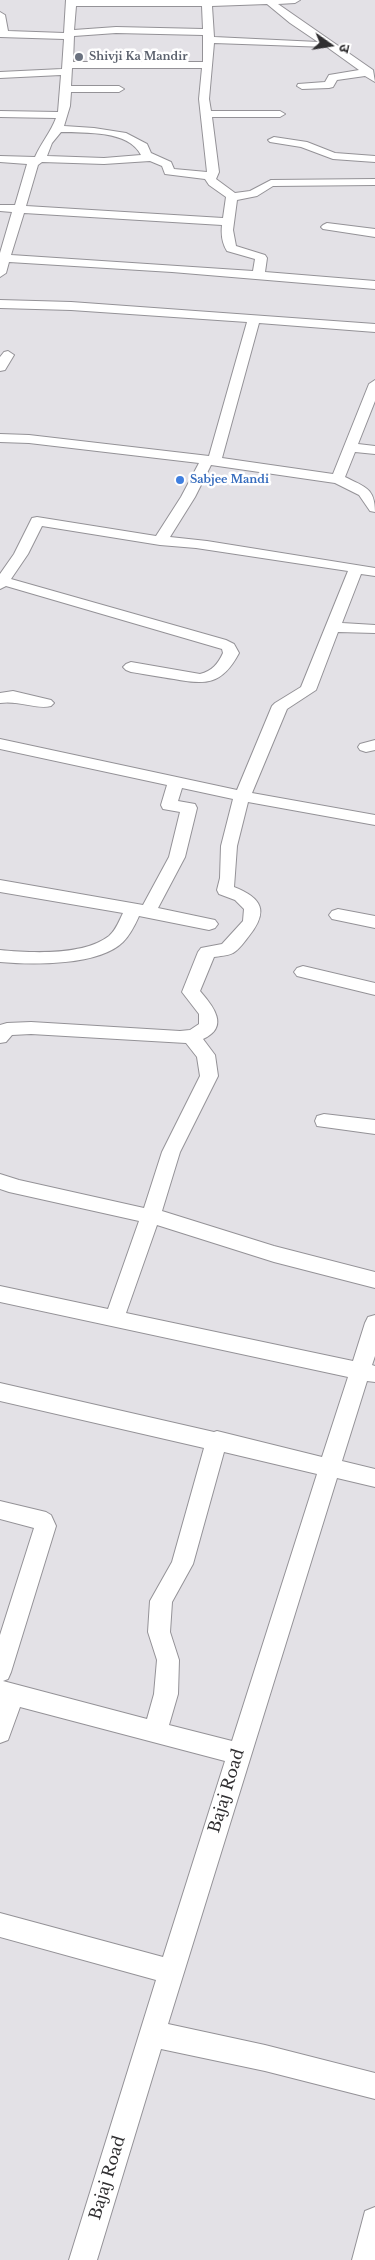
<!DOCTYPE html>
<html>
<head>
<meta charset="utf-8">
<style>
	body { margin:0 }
	#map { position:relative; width:375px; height:2260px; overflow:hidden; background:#e3e1e6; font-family:"Libre Baskerville","Noto Sans Devanagari",serif }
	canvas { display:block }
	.north { position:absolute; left:305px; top:20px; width:50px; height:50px; -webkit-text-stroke:4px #fff; paint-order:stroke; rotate:103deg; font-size:14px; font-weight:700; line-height:20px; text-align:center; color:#302f31 }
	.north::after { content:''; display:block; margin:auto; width:18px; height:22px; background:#302f31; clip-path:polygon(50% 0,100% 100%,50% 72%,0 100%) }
</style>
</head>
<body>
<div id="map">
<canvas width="375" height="2260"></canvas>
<div class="north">उ</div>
</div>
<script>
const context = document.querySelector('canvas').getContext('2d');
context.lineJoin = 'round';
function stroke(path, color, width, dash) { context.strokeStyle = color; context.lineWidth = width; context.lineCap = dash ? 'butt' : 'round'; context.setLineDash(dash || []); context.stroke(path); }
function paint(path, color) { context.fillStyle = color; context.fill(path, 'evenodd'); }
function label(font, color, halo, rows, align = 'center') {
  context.font = font + ' "Libre Baskerville",serif'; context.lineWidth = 5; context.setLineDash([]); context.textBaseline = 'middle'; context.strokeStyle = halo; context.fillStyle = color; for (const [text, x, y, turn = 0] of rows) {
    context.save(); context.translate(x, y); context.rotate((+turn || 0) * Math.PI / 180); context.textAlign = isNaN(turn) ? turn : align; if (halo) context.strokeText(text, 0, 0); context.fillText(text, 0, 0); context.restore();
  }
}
const minor = new Path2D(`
	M 66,0 L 300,0 L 295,3 L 278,4 L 373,70 L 375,82 L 365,76 L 337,80 L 333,87 L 329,88 L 302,89 L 297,86 L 298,84 L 325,82 L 329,75 L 359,70 L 327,47 L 214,43 L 209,99 L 211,111 L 280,111 L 285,114 L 280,117 L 212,117 L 219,172 L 216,179 L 235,193 L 250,191 L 271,180 L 375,179 L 375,185 L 273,186 L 257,196 L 237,200 L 233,230 L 236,246 L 265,255 L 267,258 L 265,272 L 375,281 L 375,289 L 172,272 L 9,262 L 6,273 L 0,277 L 0,253 L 12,212 L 0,211 L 0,205 L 15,205 L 27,164 L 0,162 L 0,156 L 35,157 C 41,143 51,132 56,118 L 0,117 L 0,111 L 58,112 L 61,75 L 0,78 L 0,72 L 62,69 L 64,39 L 0,37 L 0,12 L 5,15 L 8,31 L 64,33 ZM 267,4 L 290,23 L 318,42 L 214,37 L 212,6 ZM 76,6 L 202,6 L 203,29 L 116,27 L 74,30 ZM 116,33 L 203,35 L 203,62 L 73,62 L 74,36 ZM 72,68 L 202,68 L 199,99 L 207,172 L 174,169 L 171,162 L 151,153 L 147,144 L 126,133 L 94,128 L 64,126 L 70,106 L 71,92 L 119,92 L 124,89 L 119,86 L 71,86 ZM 61,132 C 85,133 129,130 141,155 L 104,158 L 47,156 L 52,143 ZM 150,161 L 162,166 L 165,174 L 205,179 L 209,185 L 226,197 L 223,218 L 26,206 L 38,165 L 42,162 L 104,164 ZM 24,213 L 222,225 C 221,234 222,243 227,251 L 255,259 L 253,271 L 11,255 Z
	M 274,137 L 307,142 L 335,153 L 375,156 L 375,162 L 333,159 L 301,147 L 270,142 L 268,140 Z
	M 327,223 L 375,229 L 375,237 L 323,229 L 321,227 L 323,225 Z
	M 0,300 L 71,302 L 375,324 L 375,332 L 259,323 L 222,458 L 333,474 L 369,384 L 375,380 L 375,401 L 358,444 L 375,446 L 375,454 L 355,452 L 345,477 C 365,487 375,488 375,512 L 370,511 L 359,495 L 335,483 L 211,465 L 195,497 L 170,537 L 207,541 L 375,568 L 375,576 L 361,574 L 342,623 L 375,625 L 375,633 L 338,632 L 316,690 L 287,709 L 252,793 L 375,815 L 375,825 L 248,802 L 237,846 L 234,887 C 262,898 269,911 249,936 C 245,941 239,950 233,953 C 228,956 219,956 214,957 L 200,991 C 213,1006 230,1027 203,1039 L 215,1055 L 218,1076 L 180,1152 L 162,1211 L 274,1246 L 375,1272 L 375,1288 L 274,1262 L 157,1225 L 126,1313 L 353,1361 L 365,1323 L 368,1317 L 375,1315 L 375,1356 L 372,1365 L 375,1366 L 375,1382 L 367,1381 L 342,1461 L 375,1469 L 375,1487 L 337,1478 L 168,2024 L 265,2045 L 375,2073 L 375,2099 L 265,2071 L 161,2049 L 97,2260 L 69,2260 L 156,1980 L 0,1937 L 0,1913 L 163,1957 L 225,1761 L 20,1707 L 8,1740 L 0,1743 L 0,1635 L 34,1528 L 0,1519 L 0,1501 L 46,1512 L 51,1515 L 56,1526 L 11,1672 L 8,1679 L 3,1681 L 147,1719 L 154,1694 L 157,1660 L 148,1632 L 150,1601 L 172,1562 L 204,1448 L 0,1401 L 0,1383 L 214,1432 L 217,1431 L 322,1457 L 348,1377 L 0,1302 L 0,1286 L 108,1309 L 139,1221 L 9,1192 L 0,1189 L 0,1174 L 19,1180 L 144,1208 L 162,1152 L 200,1076 L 197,1057 L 186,1043 L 31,1034 L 12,1035 L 6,1042 L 0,1043 L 0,1025 L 7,1023 L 31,1022 L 180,1031 L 190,1030 L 199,1024 L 199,1014 L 182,992 L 198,952 L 201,948 L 222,944 L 243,921 L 244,909 L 235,900 L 219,894 L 217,890 L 220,878 L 221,846 L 233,799 L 182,788 L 178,801 L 195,804 L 197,808 L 185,857 L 158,908 L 215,920 L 218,924 L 215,928 L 209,930 L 139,916 C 135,925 130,935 123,942 C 99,966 32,965 0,962 L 0,950 C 31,953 83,956 109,936 C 116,930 119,921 123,913 L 0,892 L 0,880 L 143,905 L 169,857 L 180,812 L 163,809 L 161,805 L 167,785 L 0,749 L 0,739 L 237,790 L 272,706 L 275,703 L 301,687 L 348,571 L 196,548 L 160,545 L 42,526 L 28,554 L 11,579 L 226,640 L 234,644 L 239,653 C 222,685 206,685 174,679 C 159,677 145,674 131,672 L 126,670 L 123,667 L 126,664 L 131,662 L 200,674 C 212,671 218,664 223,653 L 222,649 L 6,586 L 0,589 L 0,574 L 14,554 L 32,518 L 37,517 L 156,536 L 181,497 L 199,463 L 29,443 L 0,442 L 0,434 L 29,435 L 209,456 L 247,322 L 71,310 L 0,308 ZM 224,1452 L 317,1474 L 232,1741 L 169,1725 L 178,1694 L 179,1660 L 170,1632 L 172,1602 L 193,1564 Z
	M 8,351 L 14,355 L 5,370 L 0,371 L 0,357 L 4,352 Z
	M 13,691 L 51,700 L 54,703 L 51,706 C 37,710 19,700 0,703 L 0,693 Z
	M 375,740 L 375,750 L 366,752 L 360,750 L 358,747 L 360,744 Z
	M 338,909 L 375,916 L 375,928 L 332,919 L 329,915 L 332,911 Z
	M 303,966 L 375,983 L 375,995 L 297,976 L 294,972 L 297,968 Z
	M 324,1114 L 375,1120 L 375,1134 L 317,1126 L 315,1121 L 317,1116 Z
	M 375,2207 L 375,2260 L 352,2260 L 365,2211 Z`);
stroke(minor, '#949297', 2);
paint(minor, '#fff');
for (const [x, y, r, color] of [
	[79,57,5,"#6b7280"],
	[180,480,5,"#3f7fe0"]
]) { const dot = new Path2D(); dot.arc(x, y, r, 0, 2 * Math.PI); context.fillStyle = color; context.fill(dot); stroke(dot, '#fff', 2); }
label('bold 11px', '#5b616d', '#fff', [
	["Shivji Ka Mandir",89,57]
], 'left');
label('bold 11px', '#366cbe', '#fff', [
	["Sabjee Mandi",190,480]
], 'left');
label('16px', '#302f31', '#fff', [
	["Bajaj Road",227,1791,-73],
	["Bajaj Road",108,2178,-73]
]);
</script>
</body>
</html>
